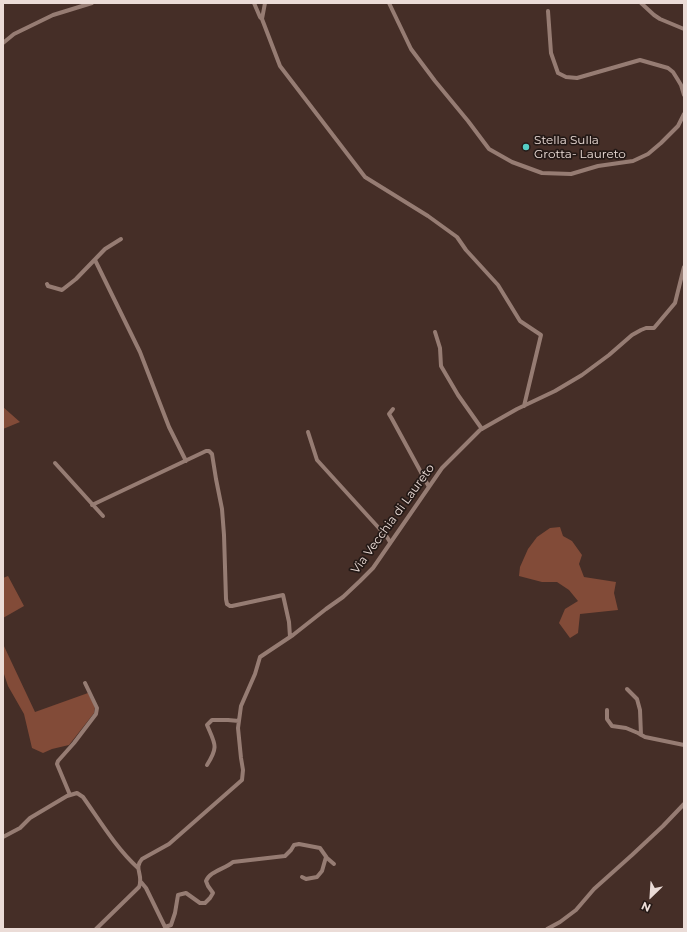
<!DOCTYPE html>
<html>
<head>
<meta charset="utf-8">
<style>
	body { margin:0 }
	#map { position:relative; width:687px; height:932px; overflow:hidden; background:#452e27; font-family:Montserrat,sans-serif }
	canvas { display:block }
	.frame { position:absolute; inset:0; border:4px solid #ebdcd7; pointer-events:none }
	.north { position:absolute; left:631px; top:876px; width:40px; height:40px; -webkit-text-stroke:3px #241916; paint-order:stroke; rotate:205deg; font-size:11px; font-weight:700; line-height:16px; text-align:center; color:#ebdcd7 }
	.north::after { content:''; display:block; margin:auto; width:14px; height:18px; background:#ebdcd7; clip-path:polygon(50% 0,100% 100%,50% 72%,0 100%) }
</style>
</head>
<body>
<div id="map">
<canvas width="687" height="932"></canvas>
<div class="frame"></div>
<div class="north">N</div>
</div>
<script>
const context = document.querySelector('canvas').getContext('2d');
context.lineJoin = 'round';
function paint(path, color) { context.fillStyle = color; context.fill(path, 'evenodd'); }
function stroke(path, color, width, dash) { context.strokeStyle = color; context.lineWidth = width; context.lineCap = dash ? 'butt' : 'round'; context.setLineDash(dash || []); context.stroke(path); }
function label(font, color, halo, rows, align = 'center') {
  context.font = font + ' Montserrat,sans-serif'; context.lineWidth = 3.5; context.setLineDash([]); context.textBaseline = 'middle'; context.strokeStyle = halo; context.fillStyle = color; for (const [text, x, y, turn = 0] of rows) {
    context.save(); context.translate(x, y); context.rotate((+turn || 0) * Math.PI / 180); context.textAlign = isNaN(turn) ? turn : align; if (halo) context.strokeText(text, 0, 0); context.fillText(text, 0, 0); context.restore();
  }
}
paint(new Path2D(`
	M 3,407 L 20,422 L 3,429 Z
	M 560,527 L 563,536 L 572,541 L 582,555 L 579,564 L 584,577 L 616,582 L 614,593 L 618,610 L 580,614 L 578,633 L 570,638 L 559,623 L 565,609 L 578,601 L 569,590 L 557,582 L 542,582 L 519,576 L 520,567 L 528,549 L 537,537 L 550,528 Z
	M 8,576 L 24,606 L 3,618 L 3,578 Z
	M 3,644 L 35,712 L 88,693 L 95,707 L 94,713 L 69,745 L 52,749 L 43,753 L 32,748 L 24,714 L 8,686 L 3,671 Z`), '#824b38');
stroke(new Path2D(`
	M 254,3 L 260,17 L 262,19 L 280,66 L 365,177 L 428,216 L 457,237 L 466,250 L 498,285 L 520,321 L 541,335 L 524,406
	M 389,3 L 411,49 L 435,81 L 468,121 L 489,149 L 512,162 L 542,173 L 571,174 L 598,166 L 633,161 L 648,154 L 661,143 L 678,126 L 684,114
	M 641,3 L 654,15 L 660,19 L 684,29
	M 548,11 L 551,53 L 558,73 L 566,77 L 577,78 L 640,60 L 668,68 L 673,72 L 678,80 L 681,85 L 684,95
	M 262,19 L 265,3
	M 3,43 L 14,34 L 53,15 L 92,3
	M 95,260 L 140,352 L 169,427 L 186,461
	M 47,284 L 48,286 L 62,290 L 76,279 L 105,249 L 121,239
	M 435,332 L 440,348 L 441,366 L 458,395 L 482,429
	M 393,409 L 389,414 L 392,419 L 429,487
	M 308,432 L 317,460 L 387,537 L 390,542
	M 55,463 L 103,516
	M 92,505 L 206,451 L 209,451 L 212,454 L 216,479 L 222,509 L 224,535 L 226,599 L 227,604 L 230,606 L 232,606 L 283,595 L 289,622 L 290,637
	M 627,689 L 637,699 L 640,710 L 641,735
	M 607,710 L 607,719 L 612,726 L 626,728 L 638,733 L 645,737 L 684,745
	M 207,765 C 219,746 215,744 207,725 L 212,720 L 228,720 L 239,721
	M 70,795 L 57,764 L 58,761 L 74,743 L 96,714 L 97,708 L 85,683
	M 3,837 L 20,828 L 30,818 L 67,796 L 77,793 L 83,797 C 100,821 116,848 138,868
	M 302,877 L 306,879 L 317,877 L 322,871 L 326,857
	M 141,882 L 146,888 L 166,929
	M 165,927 L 171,925 L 175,913 L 178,895 L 186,893 L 200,903 L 205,903 L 210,898 L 213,893 L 208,886 L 206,881 C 210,871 225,869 233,862 L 285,856 L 291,850 L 294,845 L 299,844 L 320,848 L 327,858 L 334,864
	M 96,929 L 139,887 C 144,874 133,869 142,859 L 169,844 L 242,780 L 243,770 L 241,758 L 238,728 L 241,706 L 255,674 L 260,657 L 293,635 L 326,609 L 343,597 L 360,581 L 373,568 L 442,468 L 480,430 L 517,409 L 555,391 L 582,375 L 609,355 L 632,335 L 641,330 L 646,328 L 654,328 L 675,303 L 684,267
	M 547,929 L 560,922 L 576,910 L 594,889 L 632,855 L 663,826 L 684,804`), '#967c73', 4);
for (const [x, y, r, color] of [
	[526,147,4,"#55cec5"]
]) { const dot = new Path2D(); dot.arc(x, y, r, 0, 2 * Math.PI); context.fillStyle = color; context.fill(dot); stroke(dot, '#241916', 1.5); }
label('12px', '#ebdcd7', '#241916', [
	["Stella Sulla",534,140],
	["Grotta- Laureto",534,154]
], 'left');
label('12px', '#ebdcd7', '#241916', [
	["Via Vecchia di Laureto",393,519,-54]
]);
</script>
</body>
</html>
